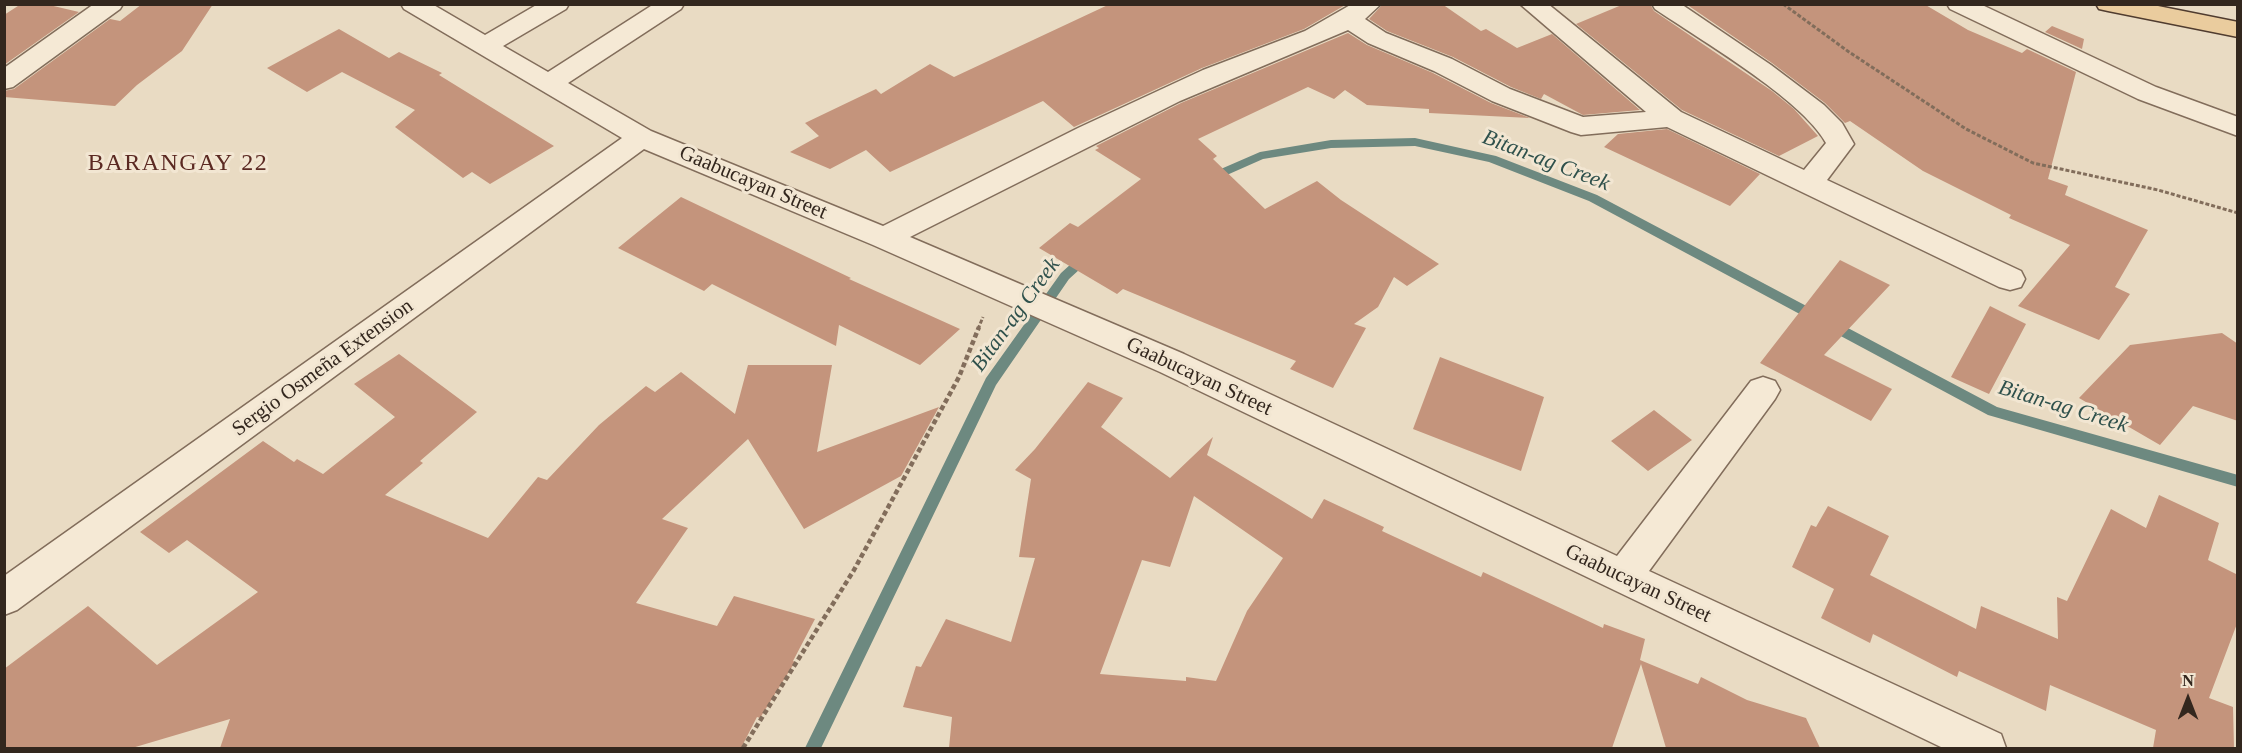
<!DOCTYPE html>
<html>
<head>
<meta charset="utf-8">
<style>
	body { margin:0 }
	#map { position:relative; width:2242px; height:753px; overflow:hidden; background:#e9dbc3; font-family:"Times New Roman",serif }
	canvas { display:block }
	.frame { position:absolute; inset:0; border:6px solid #33271e; pointer-events:none }
	.north { position:absolute; left:2158px; top:669px; width:60px; height:60px; -webkit-text-stroke:4px #f2e6d2; paint-order:stroke; rotate:0deg; font-size:16px; font-weight:700; line-height:24px; text-align:center; color:#33271e }
	.north::after { content:''; display:block; margin:auto; width:21px; height:27px; background:#33271e; clip-path:polygon(50% 0,100% 100%,50% 72%,0 100%) }
</style>
</head>
<body>
<div id="map">
<canvas width="2242" height="753"></canvas>
<div class="frame"></div>
<div class="north">N</div>
</div>
<script>
const context = document.querySelector('canvas').getContext('2d');
context.lineJoin = 'round';
function paint(path, color) { context.fillStyle = color; context.fill(path, 'evenodd'); }
function stroke(path, color, width, dash) { context.strokeStyle = color; context.lineWidth = width; context.lineCap = dash ? 'butt' : 'round'; context.setLineDash(dash || []); context.stroke(path); }
function label(font, color, halo, rows, align = 'center') {
  context.font = font + ' "Times New Roman",serif'; context.lineWidth = 6; context.setLineDash([]); context.textBaseline = 'middle'; context.strokeStyle = halo; context.fillStyle = color; for (const [text, x, y, turn = 0] of rows) {
    context.save(); context.translate(x, y); context.rotate((+turn || 0) * Math.PI / 180); context.textAlign = isNaN(turn) ? turn : align; if (halo) context.strokeText(text, 0, 0); context.fillText(text, 0, 0); context.restore();
  }
}
paint(new Path2D(`
	M 1415,138 L 1496,156 L 1597,195 L 1997,407 L 2238,475 L 2238,487 L 1988,415 L 1589,201 L 1489,162 L 1415,146 L 1331,148 L 1263,159 L 1211,182 L 1205,178 L 1207,175 L 1260,152 L 1331,140 Z
	M 1086,253 L 1090,254 L 1092,257 L 1090,260 L 1069,279 L 996,385 L 821,748 L 805,748 L 986,378 L 1061,273 L 1082,254 Z`), '#6d8980');
paint(new Path2D(`
	M 21,4 L 45,4 L 79,12 L 4,65 L 4,15 Z
	M 142,4 L 213,4 L 182,51 L 137,85 L 115,106 L 4,97 L 4,91 L 14,89 L 110,19 L 120,21 Z
	M 1110,4 L 1347,4 L 1304,29 L 1202,68 L 1074,127 L 1043,101 L 890,172 L 866,150 L 830,169 L 790,152 L 819,136 L 805,123 L 876,89 L 881,94 L 930,64 L 954,77 Z
	M 1383,4 L 1442,4 L 1481,31 L 1486,29 L 1517,48 L 1552,34 L 1640,110 L 1583,115 L 1544,94 L 1541,99 L 1511,87 L 1453,57 L 1387,31 L 1369,19 Z
	M 1624,4 L 1650,4 L 1654,11 L 1772,91 L 1794,109 L 1818,136 L 1779,156 L 1682,110 L 1576,24 Z
	M 1686,4 L 1924,4 L 1968,30 L 2022,53 L 2027,49 L 2076,72 L 2048,179 L 2068,186 L 2065,195 L 2148,230 L 2115,287 L 2130,294 L 2099,340 L 2018,306 L 2070,245 L 2009,218 L 2011,215 L 1923,171 L 1850,121 L 1845,123 L 1825,103 L 1772,63 Z
	M 2052,26 L 2084,39 L 2082,49 L 2045,32 Z
	M 339,29 L 389,58 L 399,52 L 442,73 L 439,75 L 554,146 L 490,184 L 472,172 L 463,178 L 395,127 L 415,110 L 342,72 L 307,92 L 267,68 Z
	M 1348,33 L 1367,45 L 1433,73 L 1491,103 L 1530,118 L 1429,113 L 1429,109 L 1367,105 L 1345,90 L 1334,99 L 1308,87 L 1198,139 L 1217,156 L 1213,159 L 1265,209 L 1317,181 L 1341,200 L 1439,264 L 1407,286 L 1394,277 L 1378,307 L 1354,324 L 1366,328 L 1333,388 L 1290,369 L 1296,361 L 1123,289 L 1117,294 L 1039,248 L 1070,223 L 1078,227 L 1141,179 L 1095,150 L 1099,148 L 1096,146 L 1181,103 Z
	M 1667,129 L 1760,174 L 1730,206 L 1604,147 L 1618,134 Z
	M 681,197 L 851,278 L 849,279 L 960,329 L 920,365 L 839,325 L 836,346 L 712,284 L 704,291 L 618,248 Z
	M 1840,260 L 1890,285 L 1824,355 L 1892,389 L 1871,421 L 1760,363 Z
	M 1990,306 L 2026,324 L 1989,394 L 1951,377 Z
	M 2222,333 L 2238,344 L 2238,421 L 2193,406 L 2160,445 L 2079,398 L 2130,345 Z
	M 399,354 L 477,412 L 420,461 L 423,463 L 385,495 L 488,538 L 538,477 L 547,480 L 599,425 L 646,386 L 655,392 L 681,372 L 735,414 L 748,365 L 832,365 L 817,452 L 939,407 L 901,476 L 804,529 L 748,439 L 662,519 L 688,528 L 636,603 L 717,626 L 734,596 L 815,619 L 793,661 L 795,662 L 760,718 L 757,717 L 741,748 L 220,748 L 230,719 L 132,748 L 4,748 L 4,669 L 88,606 L 157,665 L 258,592 L 187,540 L 169,553 L 140,532 L 263,441 L 294,462 L 297,459 L 323,474 L 395,417 L 354,384 Z
	M 1440,357 L 1544,397 L 1521,471 L 1413,429 Z
	M 1088,382 L 1123,398 L 1101,427 L 1170,478 L 1213,437 L 1207,455 L 1312,519 L 1324,499 L 1384,527 L 1382,531 L 1481,577 L 1483,572 L 1603,628 L 1604,624 L 1645,639 L 1640,660 L 1698,684 L 1701,677 L 1747,700 L 1806,718 L 1820,748 L 1666,748 L 1641,664 L 1612,748 L 949,748 L 952,717 L 903,707 L 916,666 L 921,667 L 946,619 L 1011,642 L 1035,558 L 1019,557 L 1031,479 L 1015,470 L 1035,449 ZM 1194,496 L 1283,558 L 1247,611 L 1216,681 L 1186,677 L 1186,681 L 1100,674 L 1142,560 L 1170,567 Z
	M 1654,410 L 1692,440 L 1648,471 L 1611,441 Z
	M 2159,495 L 2219,523 L 2208,560 L 2238,575 L 2238,621 L 2209,698 L 2233,707 L 2234,748 L 2153,748 L 2156,730 L 2050,685 L 2046,711 L 1959,671 L 1957,677 L 1873,634 L 1870,643 L 1821,618 L 1834,589 L 1792,567 L 1811,525 L 1816,527 L 1828,506 L 1889,536 L 1870,575 L 1976,629 L 1981,606 L 2058,639 L 2057,597 L 2067,601 L 2111,509 L 2146,528 Z`), '#c4947c');
const minor = new Path2D(`
	M 94,4 L 123,4 L 120,9 L 13,87 L 4,89 L 4,68 Z
	M 401,4 L 432,4 L 485,35 L 538,4 L 569,4 L 566,9 L 503,46 L 548,72 L 654,4 L 684,4 L 681,9 L 568,83 L 651,131 L 883,226 L 1078,128 L 1203,70 L 1305,31 L 1352,4 L 1381,4 L 1365,19 L 1386,33 L 1452,59 L 1510,89 L 1583,117 L 1646,112 L 1520,4 L 1548,4 L 1681,112 L 1804,170 L 1826,143 C 1802,99 1699,39 1655,9 L 1652,4 L 1681,4 L 1771,65 L 1824,105 L 1842,123 L 1854,144 L 1827,180 L 2021,271 L 2025,279 L 2021,287 L 2010,290 L 1999,287 L 1667,127 L 1581,135 L 1571,132 L 1492,101 L 1434,71 L 1368,43 L 1348,30 L 1180,101 L 910,237 L 1184,354 L 1617,556 L 1751,381 L 1763,377 L 1775,381 L 1780,390 L 1775,399 L 1649,571 L 2001,734 L 2006,748 L 1943,748 L 1160,372 L 873,245 L 644,149 L 17,610 L 4,615 L 4,576 L 622,138 L 404,9 Z
	M 1947,4 L 1980,4 L 2156,87 L 2238,117 L 2238,136 L 2138,99 L 1950,9 Z`);
const major = new Path2D(`
	M 2096,4 L 2148,4 L 2238,22 L 2238,37 L 2108,11 L 2099,9 Z`);
stroke(minor, '#826d5b', 3);
stroke(major, '#503c2f', 3);
stroke(new Path2D(`
	M 1783,4 L 1849,52 L 1966,129 L 2033,163 L 2158,190 L 2238,213
	M 978,329 L 983,317`), '#826d5b', 3, [4, 2]);
stroke(new Path2D(`
	M 743,748 L 854,570 L 959,377 L 979,327`), '#826d5b', 4.5, [5, 3]);
paint(minor, '#f5e9d5');
paint(major, '#eacc9e');
label('21px', '#33271e', '#f2e6d2', [
	["Gaabucayan Street",753,183,23],
	["Sergio Osmeña Extension",323,368,-36],
	["Gaabucayan Street",1199,377,25],
	["Gaabucayan Street",1638,584,25]
]);
label('italic 22px', '#2f514c', '#f2e6d2', [
	["Bitan-ag Creek",1546,161,21],
	["Bitan-ag Creek",1016,315,-54],
	["Bitan-ag Creek",2063,407,17]
]);
context.letterSpacing = '1.5px';
label('24px', '#5b2922', '#f2e6d2', [
	["BARANGAY 22",178,164]
]);
context.letterSpacing = '0px';
</script>
</body>
</html>
